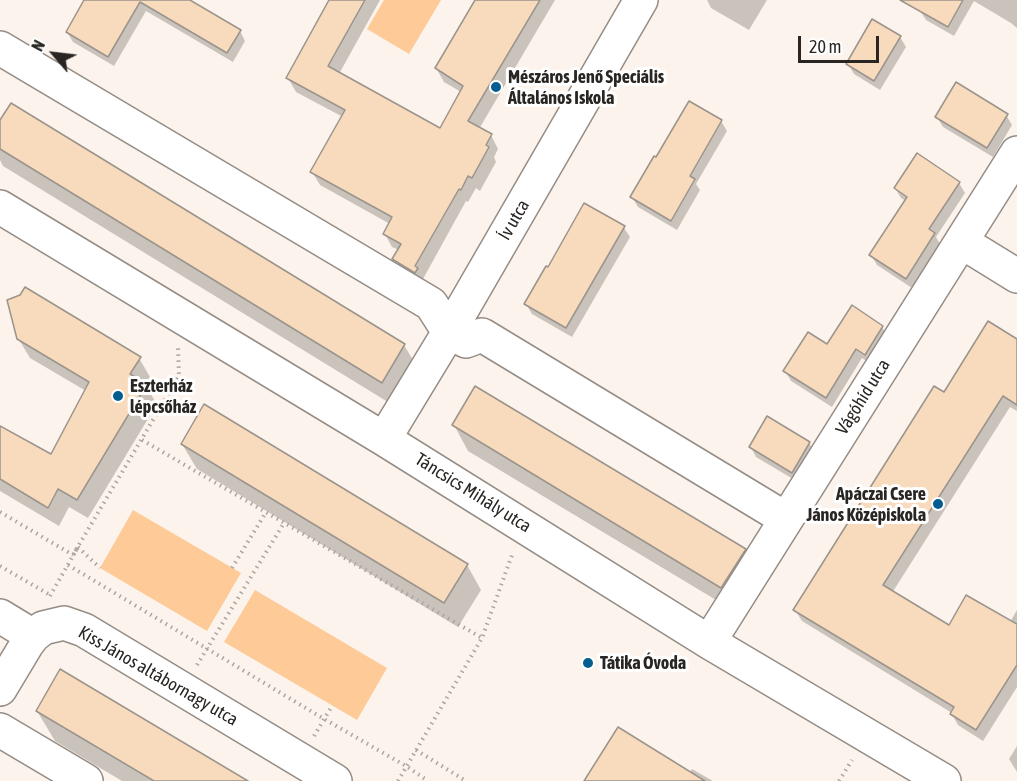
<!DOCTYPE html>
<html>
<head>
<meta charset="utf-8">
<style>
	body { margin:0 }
	#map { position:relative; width:1017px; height:781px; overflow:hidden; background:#fcf4ec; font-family:"Asap Condensed",sans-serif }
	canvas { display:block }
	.north { position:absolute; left:24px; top:24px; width:60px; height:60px; -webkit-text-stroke:4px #fff; paint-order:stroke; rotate:298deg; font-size:16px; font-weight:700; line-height:24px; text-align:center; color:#282522 }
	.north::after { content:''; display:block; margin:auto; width:21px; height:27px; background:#282522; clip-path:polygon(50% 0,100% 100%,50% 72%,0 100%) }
	.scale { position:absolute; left:798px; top:36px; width:81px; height:27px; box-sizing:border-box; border:3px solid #282522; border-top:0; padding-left:8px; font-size:18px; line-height:21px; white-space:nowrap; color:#282522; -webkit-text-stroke:4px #fff; paint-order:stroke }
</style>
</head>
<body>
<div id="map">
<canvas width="1017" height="781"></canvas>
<div class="north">N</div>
<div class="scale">20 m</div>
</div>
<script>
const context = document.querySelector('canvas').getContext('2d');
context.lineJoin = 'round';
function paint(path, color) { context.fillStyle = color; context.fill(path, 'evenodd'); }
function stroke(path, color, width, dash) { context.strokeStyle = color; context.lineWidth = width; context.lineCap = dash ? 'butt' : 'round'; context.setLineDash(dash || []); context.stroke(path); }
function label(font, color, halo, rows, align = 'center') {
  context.font = font + ' "Asap Condensed",sans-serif'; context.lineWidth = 6; context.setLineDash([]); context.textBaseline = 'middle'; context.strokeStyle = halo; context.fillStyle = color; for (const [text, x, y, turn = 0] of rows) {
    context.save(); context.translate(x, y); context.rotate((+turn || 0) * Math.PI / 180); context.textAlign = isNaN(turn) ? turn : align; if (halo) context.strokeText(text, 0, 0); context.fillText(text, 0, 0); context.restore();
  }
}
paint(new Path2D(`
	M 384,0 L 441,0 L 409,54 L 367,29 Z
	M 133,510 L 241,573 L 207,631 L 100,568 Z
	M 255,590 L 387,668 L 357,720 L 224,642 Z`), '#fdca98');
paint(new Path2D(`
	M 86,0 L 187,0 L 240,31 L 245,41 L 233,62 L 146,11 L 114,66 L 73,42 L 67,32 Z
	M 331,0 L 380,0 L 339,74 L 440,130 L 461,92 L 444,82 L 436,68 L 477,0 L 555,0 L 479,129 L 491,135 L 498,149 L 494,157 L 496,162 L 480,191 L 476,188 L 468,202 L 466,201 L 423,279 L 425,282 L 402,273 L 394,259 L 399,250 L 392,247 L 385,234 L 390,224 L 320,185 L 312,172 L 343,117 L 296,92 L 288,78 Z
	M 707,0 L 767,0 L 749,30 L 711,8 Z
	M 913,0 L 1017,0 L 1017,28 L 1011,23 L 974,1 L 954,36 L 926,20 Z
	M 900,37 L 906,47 L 880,90 L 854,74 L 848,64 Z
	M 689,103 L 721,121 L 727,131 L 696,184 L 700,190 L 677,230 L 638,207 L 632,197 Z
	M 1006,115 L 1012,125 L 993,157 L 943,127 L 937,117 Z
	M 0,123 L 404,345 L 419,370 L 396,407 L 3,166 L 0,160 Z
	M 959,183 L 965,193 L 936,237 L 940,244 L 912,288 L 877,265 L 871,255 L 906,201 L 901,198 L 895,188 Z
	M 585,205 L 624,228 L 630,237 L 572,337 L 532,314 L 526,304 L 548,269 Z
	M 882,327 L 888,337 L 871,364 L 862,358 L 832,407 L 791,381 L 785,371 L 828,346 Z
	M 18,338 L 139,358 L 150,377 L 145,385 L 157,404 L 88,518 L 69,507 L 59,526 L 0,491 L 0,428 L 52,456 L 86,391 L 30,358 Z
	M 1017,341 L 1017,411 L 1010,407 L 892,593 L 949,627 L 1010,622 L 1017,610 L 1017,687 L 983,741 L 958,725 L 952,714 L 952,713 L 802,621 L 795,610 L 945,394 Z
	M 454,425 L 744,550 L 759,575 L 736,612 L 468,451 Z
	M 809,443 L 815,453 L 798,482 L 756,457 L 751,447 Z
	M 182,444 L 467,565 L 481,590 L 458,627 L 197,469 Z
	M 37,711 L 245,781 L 122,781 L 55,741 Z
	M 1017,746 L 1017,772 L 1009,759 Z
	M 692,769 L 713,781 L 586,781 L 689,773 Z`), '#0003');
const building = new Path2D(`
	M 84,0 L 190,0 L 241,30 L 227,53 L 140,2 L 108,57 L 66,32 Z
	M 329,0 L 365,0 L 328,66 L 440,128 L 463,86 L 435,68 L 475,0 L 540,0 L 468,121 L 492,134 L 486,145 L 489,147 L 472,178 L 468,176 L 461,190 L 459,189 L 415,266 L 418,268 L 415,273 L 392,259 L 401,244 L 383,234 L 392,217 L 310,172 L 345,110 L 286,78 Z
	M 900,0 L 963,0 L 948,27 Z
	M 872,19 L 901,36 L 874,81 L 846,64 Z
	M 956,82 L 1008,114 L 987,148 L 935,117 Z
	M 689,101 L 722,120 L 690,176 L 695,179 L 671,221 L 630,197 L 654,156 L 656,157 Z
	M 11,103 L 405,344 L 382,383 L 0,149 L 0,120 Z
	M 917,153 L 960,182 L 929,229 L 935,233 L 906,279 L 869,255 L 907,197 L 894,188 Z
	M 584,203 L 625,226 L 566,328 L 524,304 L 546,266 L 548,267 Z
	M 25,287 L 141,357 L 130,374 L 147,384 L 77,500 L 58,489 L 48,508 L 0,479 L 0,426 L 51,454 L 89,382 L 17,339 L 7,300 L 20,295 Z
	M 852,305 L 883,326 L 865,355 L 856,349 L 826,398 L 783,371 L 808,332 L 827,344 Z
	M 988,321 L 1017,339 L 1017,405 L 1003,396 L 883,585 L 949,625 L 966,595 L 1017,624 L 1017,665 L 976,730 L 950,714 L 954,707 L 793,610 L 934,386 L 944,392 Z
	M 475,386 L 746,549 L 721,588 L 452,425 Z
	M 204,404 L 468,564 L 444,603 L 181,444 Z
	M 767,416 L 810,442 L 792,473 L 749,447 Z
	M 60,669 L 248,781 L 154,781 L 36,711 Z
	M 618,727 L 705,781 L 584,781 Z`);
paint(building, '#f8dabc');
stroke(building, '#9b948c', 1.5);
const minor = new Path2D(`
	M 0,48 L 431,304 L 449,332 L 466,341 L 482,335 L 786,519
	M 0,207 L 384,439 L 709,642 L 944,781
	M 962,242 L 1017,276
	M 384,439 L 449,332 L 641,0
	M 0,616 L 33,636
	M 709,642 L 1017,153
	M 0,689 L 27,644 L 33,636 L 43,628 L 64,623 L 84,630 L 335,781
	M 0,730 L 86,781`);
stroke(minor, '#948c85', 36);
stroke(new Path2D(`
	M 142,440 L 482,638
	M 0,512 L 73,555
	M 78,547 L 100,568
	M 68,565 L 324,719 L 406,766 L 428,781
	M 0,566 L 50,595
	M 232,568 L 266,512
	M 50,596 L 78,547 L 73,555 L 179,376 L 178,347
	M 197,665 L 284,523
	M 314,736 L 332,706
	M 416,750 L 466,781
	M 398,781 L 482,638 L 512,555
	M 839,781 L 852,760`), '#aba59f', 4, [1.5, 4.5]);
stroke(minor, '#fff', 33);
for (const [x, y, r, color] of [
	[496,87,6,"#045d8e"],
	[118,396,6,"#045d8e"],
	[938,504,6,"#045d8e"],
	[588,663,6,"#045d8e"]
]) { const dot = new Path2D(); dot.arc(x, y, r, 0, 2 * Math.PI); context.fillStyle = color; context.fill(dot); stroke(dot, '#fff', 2); }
label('bold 18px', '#282522', '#fff', [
	["Mészáros Jenő Speciális",508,77],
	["Általános Iskola",508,98],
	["Eszterház",130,386],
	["lépcsőház",130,407],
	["Apáczai Csere",926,494,"right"],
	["János Középiskola",926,515,"right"],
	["Tátika Óvoda",600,663]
], 'left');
label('18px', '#282522', '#fff', [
	["Ív utca",514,220,-60],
	["Vágóhíd utca",863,397,-58],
	["Táncsics Mihály utca",473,493,32],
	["Kiss János altábornagy utca",158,676,30]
]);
</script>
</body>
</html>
